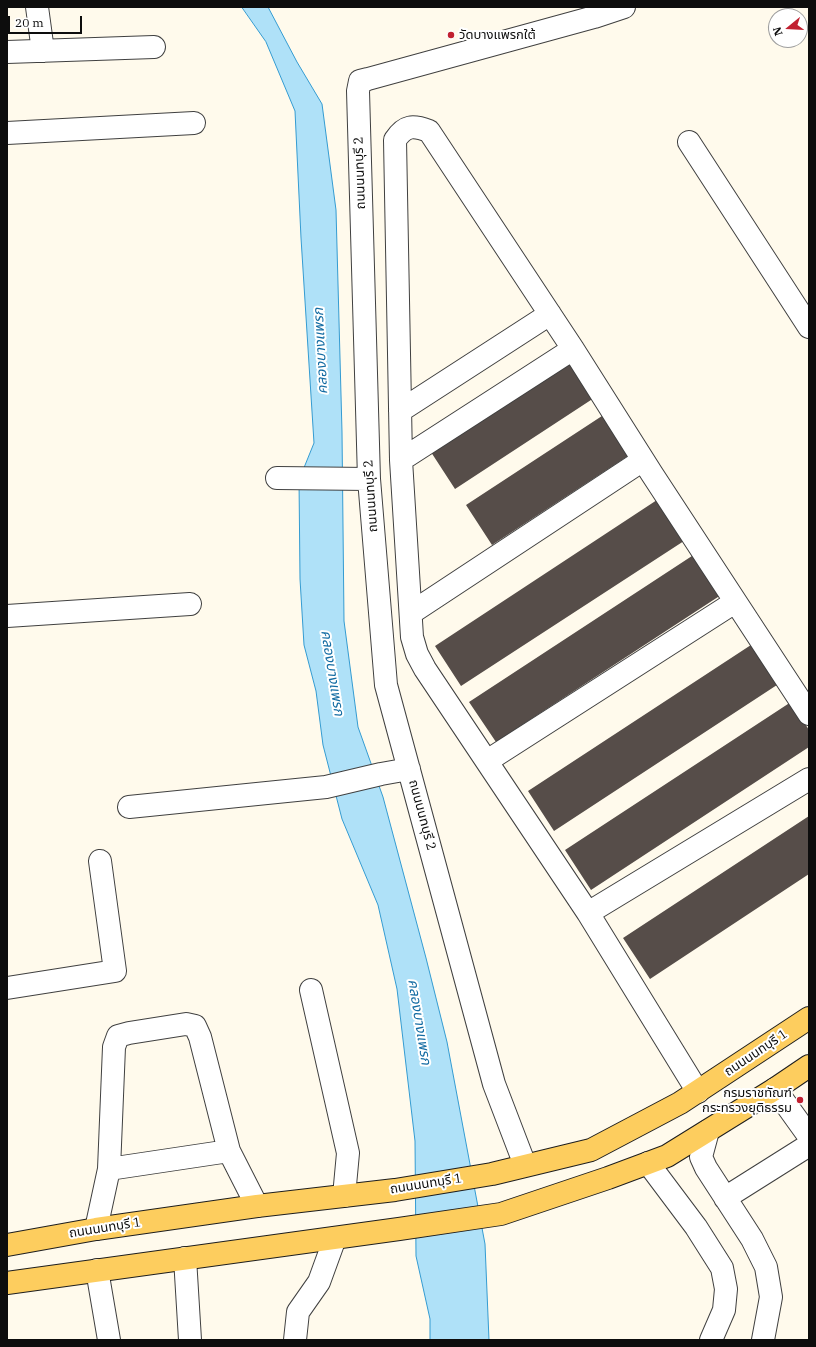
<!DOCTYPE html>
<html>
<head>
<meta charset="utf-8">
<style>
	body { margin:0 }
	#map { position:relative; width:816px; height:1347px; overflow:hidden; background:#fffaec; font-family:"IBM Plex Serif",serif }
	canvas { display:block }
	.frame { position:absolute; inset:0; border:8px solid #0d0d0d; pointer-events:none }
	.north { position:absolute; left:768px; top:8px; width:40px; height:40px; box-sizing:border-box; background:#fff; border:1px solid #9e9e9e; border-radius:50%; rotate:252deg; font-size:11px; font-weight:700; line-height:16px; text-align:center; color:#0d0d0d }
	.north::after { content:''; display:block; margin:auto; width:14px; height:18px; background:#c12031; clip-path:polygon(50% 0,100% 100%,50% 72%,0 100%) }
	.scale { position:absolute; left:8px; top:16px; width:74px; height:18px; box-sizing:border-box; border:2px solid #0d0d0d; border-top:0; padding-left:5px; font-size:12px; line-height:14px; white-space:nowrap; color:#0d0d0d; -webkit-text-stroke:3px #fff; paint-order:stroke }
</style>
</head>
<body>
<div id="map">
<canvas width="816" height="1347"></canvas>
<div class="frame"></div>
<div class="north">N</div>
<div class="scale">20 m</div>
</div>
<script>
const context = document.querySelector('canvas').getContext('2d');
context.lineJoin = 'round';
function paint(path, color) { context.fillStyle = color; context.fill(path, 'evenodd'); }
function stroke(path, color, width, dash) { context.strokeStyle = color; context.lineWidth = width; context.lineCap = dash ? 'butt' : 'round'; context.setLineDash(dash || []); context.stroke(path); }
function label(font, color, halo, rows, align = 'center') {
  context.font = font + ' "IBM Plex Serif","Noto Sans Thai",serif'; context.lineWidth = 4; context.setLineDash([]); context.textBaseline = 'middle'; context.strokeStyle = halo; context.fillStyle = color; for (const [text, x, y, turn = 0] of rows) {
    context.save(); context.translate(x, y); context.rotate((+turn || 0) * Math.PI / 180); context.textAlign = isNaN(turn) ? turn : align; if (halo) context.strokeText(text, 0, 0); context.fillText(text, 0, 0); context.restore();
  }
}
const water = new Path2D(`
	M 242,7 L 268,7 L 297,62 L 322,104 L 336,210 L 342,432 L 344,621 L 358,727 L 383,797 L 426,958 L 447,1042 L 485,1244 L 489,1340 L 430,1340 L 430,1319 L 416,1256 L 415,1141 L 397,989 L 378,905 L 342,819 L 323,745 L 316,691 L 304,645 L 300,579 L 299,480 L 314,443 L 301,238 L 295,111 L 266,42 Z`);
paint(water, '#afe1f8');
stroke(water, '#349bd1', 1);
paint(new Path2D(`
	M 568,358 L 594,398 L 455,489 L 429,449 Z
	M 605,414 L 631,454 L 492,545 L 466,505 Z
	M 660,498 L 687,539 L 461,686 L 435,646 Z
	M 695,554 L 721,595 L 496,742 L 469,702 Z
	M 754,643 L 780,683 L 554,831 L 528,791 Z
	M 791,702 L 809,730 L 809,747 L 591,890 L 565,850 Z
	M 809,816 L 809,874 L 650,979 L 623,938 Z`), '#564d49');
const minor = new Path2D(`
	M 37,7 L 43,51
	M 7,52 L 154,47
	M 7,133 L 194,123
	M 689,142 L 809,327
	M 400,411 L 550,314
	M 401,460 L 573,349
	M 277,478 L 369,479
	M 411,613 L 643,460
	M 7,616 L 190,604
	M 487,761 L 735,602
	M 129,807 L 326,787 L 381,774 L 409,769
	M 588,913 L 809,779
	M 7,988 L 115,971 L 100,861
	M 311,990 L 348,1153 L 344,1196
	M 775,1089 L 808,1135 L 809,1139
	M 698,1092 L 588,913 L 425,669 L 417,654 L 412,637 L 401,460 L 395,140 C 405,125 413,125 429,131 L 573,349 L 652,474 L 809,714
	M 708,1131 L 701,1157 L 706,1168 L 752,1239 L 766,1267 L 771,1297 L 763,1340
	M 648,1163 L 696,1227 L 722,1268 L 726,1289 L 724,1310 L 711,1340
	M 525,1165 L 494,1084 L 386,685 L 369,479 L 358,91 L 360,81 L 368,79 L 594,17 L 624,7
	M 109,1169 L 229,1151
	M 725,1198 L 806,1147 L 809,1143
	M 96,1229 L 109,1169 L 114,1047 L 118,1036 L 129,1033 L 186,1024 L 195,1026 L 200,1037 L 229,1151 L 257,1206
	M 185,1258 L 190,1340
	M 97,1270 L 109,1340
	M 295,1340 L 298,1312 L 319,1282 L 335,1238`);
const major = new Path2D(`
	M 7,1245 L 96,1229 L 257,1206 L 395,1190 L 492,1174 L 591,1150 L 680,1103 L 809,1018
	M 7,1283 L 399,1229 L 501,1214 L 608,1178 L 667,1156 L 775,1089 L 809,1066`);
stroke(minor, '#404040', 24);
stroke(major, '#1e1e1e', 24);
stroke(minor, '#fff', 22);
stroke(major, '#fdcd5e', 22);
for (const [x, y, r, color] of [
	[451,35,4,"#c12031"],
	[800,1100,4,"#c12031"]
]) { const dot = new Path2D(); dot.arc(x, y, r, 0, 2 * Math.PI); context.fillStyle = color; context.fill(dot); stroke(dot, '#fff', 1.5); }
label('13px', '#0d0d0d', '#fff', [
	["วัดบางแพรกใต้",459,35],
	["กรมราชทัณฑ์",792,1093,"right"],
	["กระทรวงยุติธรรม",792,1108,"right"]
], 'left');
label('13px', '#0d0d0d', '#fff', [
	["ถนนนนทบุรี 2",360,173,-92],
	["ถนนนนทบุรี 2",371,496,-94],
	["ถนนนนทบุรี 2",422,815,75],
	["ถนนนนทบุรี 1",756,1053,-34],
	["ถนนนนทบุรี 1",426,1184,-9],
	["ถนนนนทบุรี 1",105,1228,-9]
]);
label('italic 14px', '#126ba2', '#fff', [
	["คลองบางแพรก",321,351,-93],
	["คลองบางแพรก",332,673,81],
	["คลองบางแพรก",419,1022,81]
]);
</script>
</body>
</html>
